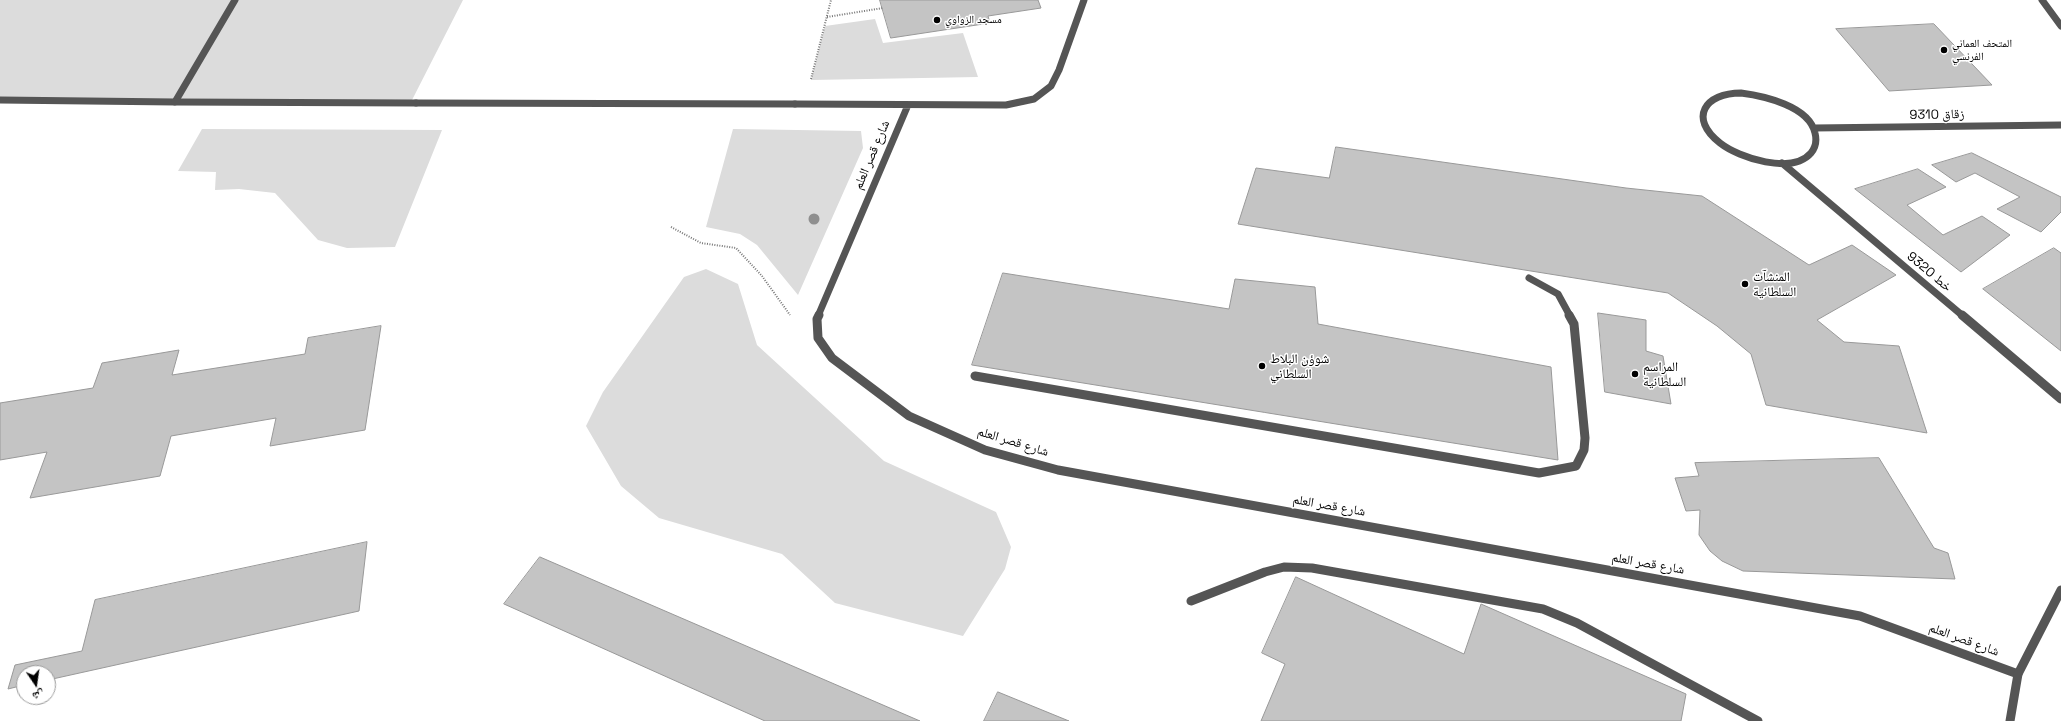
<!DOCTYPE html>
<html>
<head>
<meta charset="utf-8">
<style>
	body { margin:0 }
	#map { position:relative; width:2061px; height:721px; overflow:hidden; background:#fff; font-family:"Space Grotesk","Noto Naskh Arabic",sans-serif }
	canvas { display:block }
	.north { position:absolute; left:16px; top:665px; width:40px; height:40px; box-sizing:border-box; background:#fff; border:1px solid #999; border-radius:50%; rotate:167deg; font-size:11px; font-weight:700; line-height:16px; text-align:center; color:#000 }
	.north::after { content:''; display:block; margin:auto; width:14px; height:18px; background:#000; clip-path:polygon(50% 0,100% 100%,50% 72%,0 100%) }
</style>
</head>
<body>
<div id="map">
<canvas width="2061" height="721"></canvas>
<div class="north">ش</div>
</div>
<script>
const context = document.querySelector('canvas').getContext('2d');
context.lineJoin = 'round';
function paint(path, color) { context.fillStyle = color; context.fill(path, 'evenodd'); }
function stroke(path, color, width, dash) { context.strokeStyle = color; context.lineWidth = width; context.lineCap = dash ? 'butt' : 'round'; context.setLineDash(dash || []); context.stroke(path); }
function label(font, color, halo, rows, align = 'center') {
  context.font = font + ' "Space Grotesk","Noto Naskh Arabic",sans-serif'; context.lineWidth = 3; context.setLineDash([]); context.textBaseline = 'middle'; context.strokeStyle = halo; context.fillStyle = color; for (const [text, x, y, turn = 0] of rows) {
    context.save(); context.translate(x, y); context.rotate((+turn || 0) * Math.PI / 180); context.textAlign = isNaN(turn) ? turn : align; if (halo) context.strokeText(text, 0, 0); context.fillText(text, 0, 0); context.restore();
  }
}
paint(new Path2D(`
	M 0,0 L 233,0 L 176,101 L 0,99 Z
	M 236,0 L 463,0 L 411,102 L 177,101 Z
	M 875,19 L 883,43 L 963,33 L 978,77 L 811,80 L 825,26 Z
	M 202,129 L 442,130 L 395,247 L 347,248 L 318,240 L 275,193 L 239,189 L 215,190 L 216,172 L 178,171 Z
	M 733,129 L 861,131 L 863,148 L 798,295 L 757,245 L 740,234 L 706,227 Z
	M 706,269 L 738,284 L 757,345 L 884,461 L 996,512 L 1011,547 L 1005,569 L 963,636 L 835,603 L 782,554 L 659,518 L 621,486 L 586,426 L 603,392 L 684,277 Z`), '#dcdcdc');
const building = new Path2D(`
	M 880,0 L 1038,0 L 1041,8 L 988,16 L 990,23 L 891,38 Z
	M 1934,24 L 1992,85 L 1889,91 L 1836,29 Z
	M 1336,147 L 1626,188 L 1702,196 L 1809,265 L 1852,245 L 1896,275 L 1817,320 L 1844,342 L 1899,346 L 1927,433 L 1766,405 L 1751,354 L 1717,326 L 1668,293 L 1238,224 L 1256,168 L 1329,178 Z
	M 1972,153 L 2061,197 L 2061,212 L 2041,232 L 1997,209 L 2020,197 L 1975,173 L 1956,182 L 1932,165 Z
	M 1918,169 L 1946,187 L 1907,205 L 1943,235 L 1982,216 L 2010,235 L 1961,272 L 1855,189 Z
	M 2054,248 L 2061,253 L 2061,351 L 1983,289 Z
	M 1003,273 L 1229,309 L 1235,279 L 1315,287 L 1318,324 L 1551,367 L 1558,460 L 972,365 Z
	M 1598,313 L 1646,320 L 1646,351 L 1663,356 L 1671,404 L 1605,392 Z
	M 381,326 L 365,430 L 270,446 L 276,418 L 171,436 L 160,476 L 30,498 L 47,452 L 0,460 L 0,403 L 93,388 L 102,363 L 179,350 L 172,375 L 305,354 L 308,338 Z
	M 1879,458 L 1934,548 L 1948,553 L 1955,579 L 1743,571 L 1722,561 L 1710,551 L 1699,535 L 1700,510 L 1686,511 L 1675,478 L 1699,476 L 1695,463 Z
	M 367,542 L 359,611 L 48,680 L 48,673 L 24,673 L 24,685 L 8,689 L 15,665 L 82,651 L 95,600 Z
	M 540,557 L 920,721 L 765,721 L 504,604 Z
	M 1296,577 L 1464,654 L 1481,604 L 1686,694 L 1681,721 L 1261,721 L 1285,664 L 1262,653 Z
	M 998,692 L 1069,721 L 984,721 Z`);
paint(building, '#c4c4c4');
stroke(building, '#999', 1);
stroke(new Path2D(`
	M 827,17 L 883,8
	M 811,79 L 831,0
	M 671,227 L 701,243 L 736,248 L 762,276 L 790,315`), '#777', 2, [1, 1.5]);
stroke(new Path2D(`
	M 0,100 L 175,102 L 235,0
	M 416,103 L 795,104
	M 1529,278 L 1558,294 L 1570,316`), '#555', 7);
stroke(new Path2D(`
	M 975,376 L 1539,473 L 1576,466 L 1584,450 L 1585,438 L 1574,324 L 1569,315
	M 1191,601 L 1265,572 L 1284,567 L 1312,568 L 1543,609 L 1577,623 L 1758,721`), '#555', 9);
stroke(new Path2D(`
	M 2042,0 L 2061,26
	M 1741,93 C 1764,96 1809,106 1815,133 C 1817,141 1816,147 1811,153 C 1792,175 1739,158 1720,143 C 1688,118 1705,93 1741,93 Z
	M 175,102 L 416,103
	M 795,104 L 1006,105 L 1034,99 L 1051,86 L 1059,70 L 1084,0
	M 1814,128 L 2061,125
	M 1782,163 L 1963,316
	M 818,316 L 908,105`), '#555', 7);
stroke(new Path2D(`
	M 819,315 L 817,319 L 818,338 L 832,358 L 909,416 L 985,450 L 1058,470 L 1860,616 L 2018,674
	M 1962,315 L 2061,399`), '#555', 9);
stroke(new Path2D(`
	M 2010,721 L 2018,674 L 2061,590`), '#555', 9);
context.fillStyle = '#8f8f8f';
for (const [x, y] of [
	[814,219]
]) { context.beginPath(); context.arc(x, y, 5.5, 0, 2 * Math.PI); context.fill(); }
for (const [x, y, r, color] of [
	[937,20,4,"#000"],
	[1944,50,4,"#000"],
	[1745,284,4,"#000"],
	[1262,366,4,"#000"],
	[1635,374,4,"#000"]
]) { const dot = new Path2D(); dot.arc(x, y, r, 0, 2 * Math.PI); context.fillStyle = color; context.fill(dot); stroke(dot, '#fff', 1.5); }
label('11px', '#000', '#fff', [
	["مسجد الزواوي",945,20],
	["المتحف العماني",1952,44],
	["الفرنسي",1952,57]
], 'left');
label('13px', '#000', '#fff', [
	["زقاق 9310",1937,115,-1],
	["شارع قصر العلم",872,155,-67],
	["9320 خط",1929,272,40],
	["شارع قصر العلم",1013,442,17],
	["شارع قصر العلم",1329,506,10],
	["شارع قصر العلم",1648,564,10],
	["شارع قصر العلم",1964,640,20]
]);
label('13px', '#000', '#fff', [
	["المنشآت",1753,277],
	["السلطانية",1753,292],
	["شوؤن البلاط",1270,359],
	["السلطاني",1270,374],
	["المراسم",1643,367],
	["السلطانية",1643,382]
], 'left');
</script>
</body>
</html>
